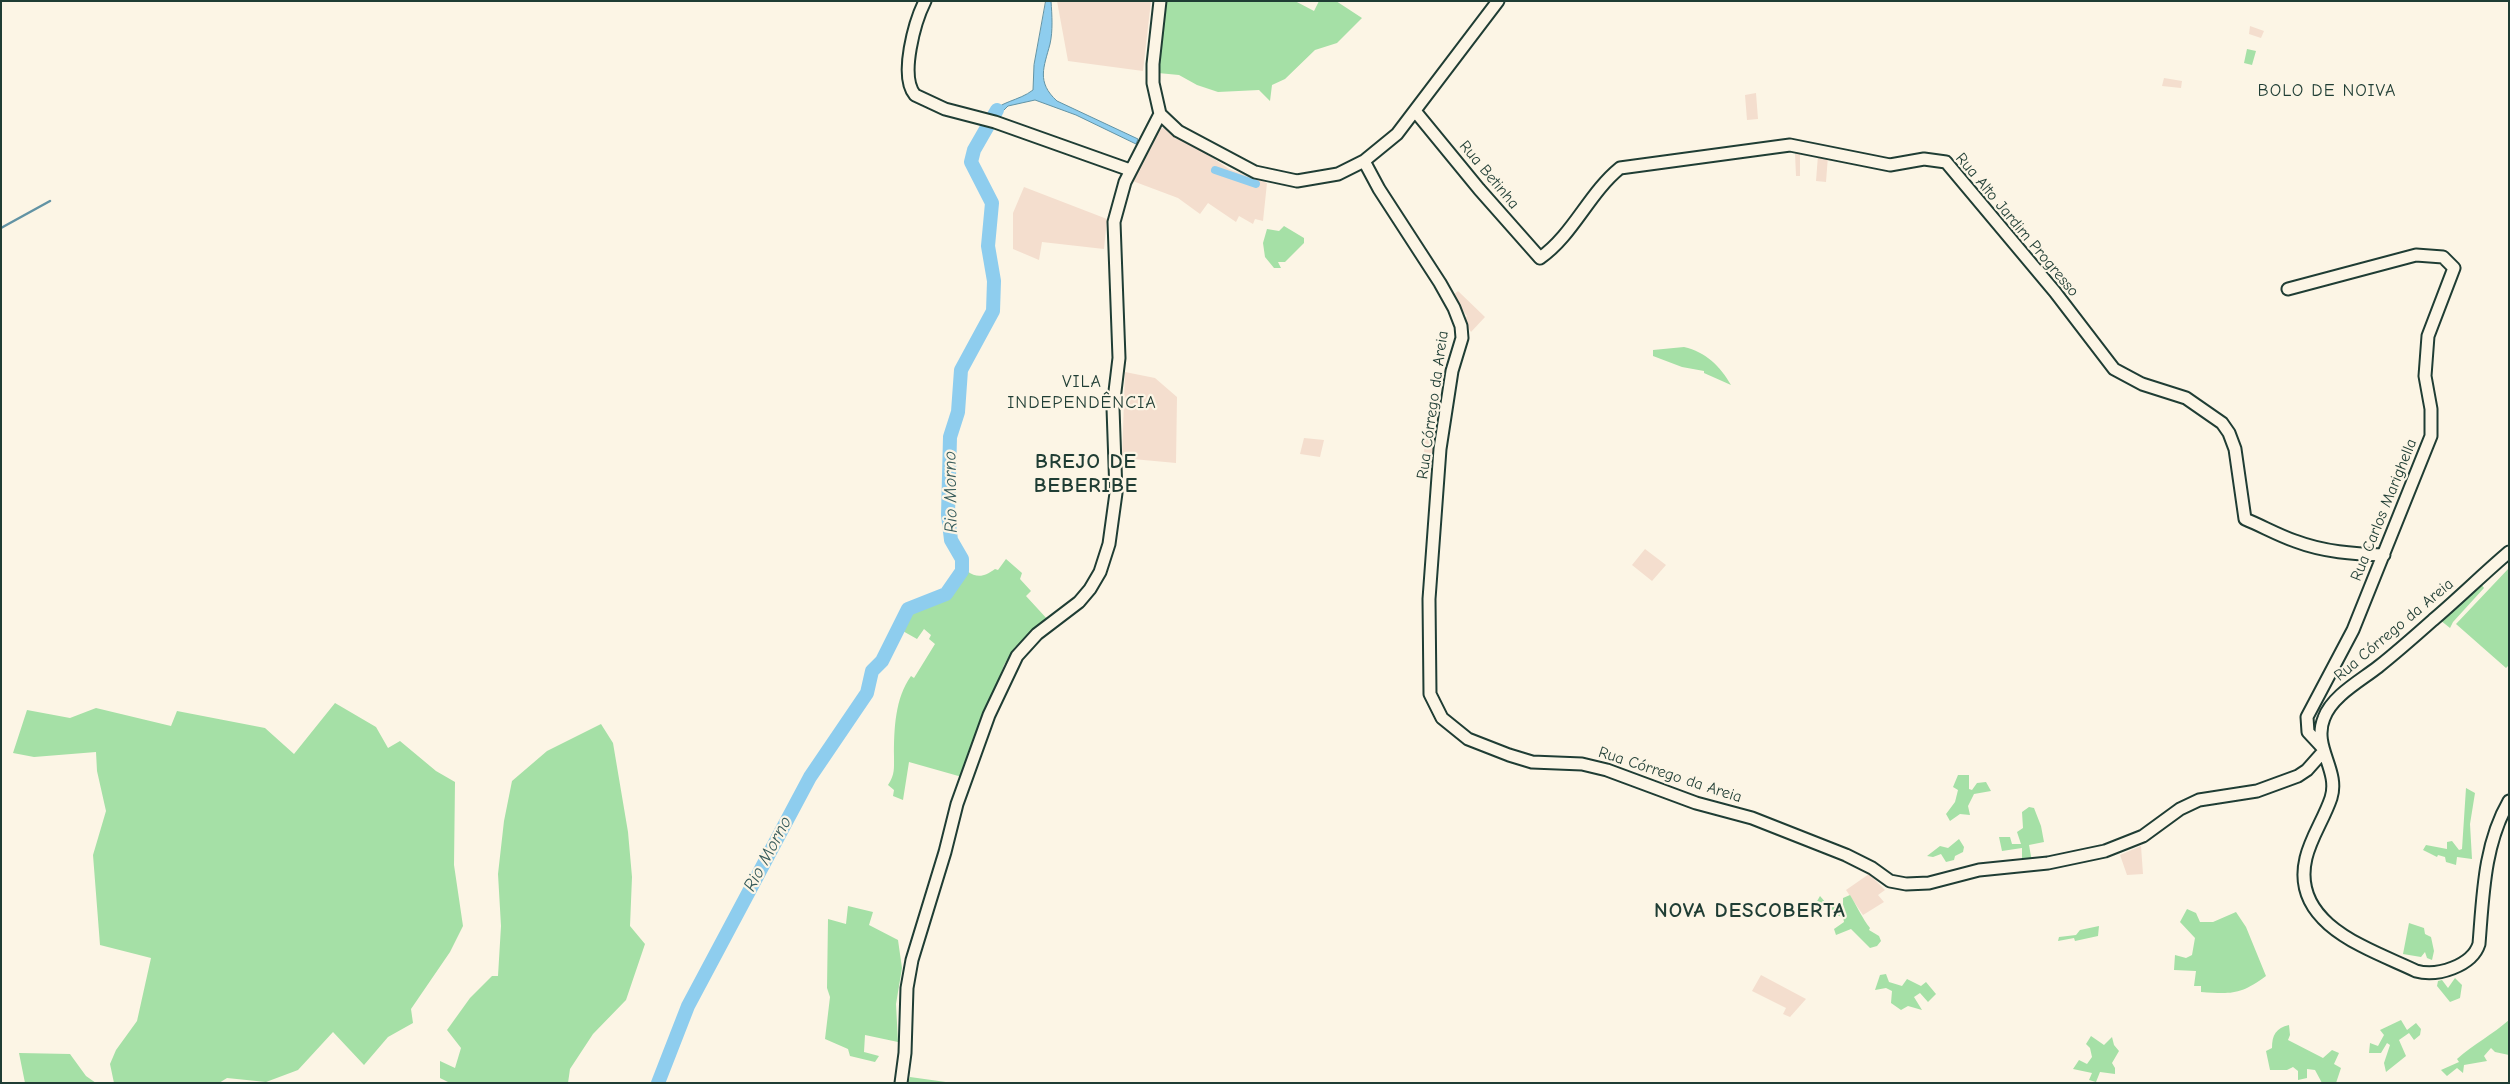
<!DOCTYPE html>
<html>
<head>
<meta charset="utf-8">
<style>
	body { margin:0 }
	#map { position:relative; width:2510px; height:1084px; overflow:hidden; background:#fcf5e5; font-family:"Comic Neue",sans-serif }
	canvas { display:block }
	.frame { position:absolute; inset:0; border:2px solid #1f3d34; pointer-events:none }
</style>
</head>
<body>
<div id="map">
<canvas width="2510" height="1084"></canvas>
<div class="frame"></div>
</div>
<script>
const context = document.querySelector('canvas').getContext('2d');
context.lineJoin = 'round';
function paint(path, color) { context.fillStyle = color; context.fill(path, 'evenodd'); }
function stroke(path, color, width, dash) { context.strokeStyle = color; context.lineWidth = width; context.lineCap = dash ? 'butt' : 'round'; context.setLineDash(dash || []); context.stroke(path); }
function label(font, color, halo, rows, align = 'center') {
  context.font = font + ' "Comic Neue",sans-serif'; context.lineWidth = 4.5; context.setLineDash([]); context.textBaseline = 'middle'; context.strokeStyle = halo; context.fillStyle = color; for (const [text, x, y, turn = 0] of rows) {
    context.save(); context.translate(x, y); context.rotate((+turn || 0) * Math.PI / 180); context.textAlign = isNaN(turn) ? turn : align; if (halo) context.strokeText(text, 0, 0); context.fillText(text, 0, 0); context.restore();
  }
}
paint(new Path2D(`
	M 1057,1 L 1151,1 L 1143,71 L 1068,61 Z
	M 2250,26 L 2264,31 L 2261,38 L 2249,34 Z
	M 2164,78 L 2182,81 L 2181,88 L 2162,86 Z
	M 1756,93 L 1758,119 L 1747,120 L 1745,95 Z
	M 1160,128 L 1167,128 L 1175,132 L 1229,169 L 1267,183 L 1263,221 L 1255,219 L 1253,224 L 1239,216 L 1236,222 L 1208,203 L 1200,214 L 1178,198 L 1130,180 L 1155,130 Z
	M 1800,152 L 1800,176 L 1796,176 L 1795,153 Z
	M 1818,155 L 1828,156 L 1826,182 L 1816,181 Z
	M 1024,187 L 1107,219 L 1104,249 L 1042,242 L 1039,260 L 1013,249 L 1013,213 Z
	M 1458,291 L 1485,317 L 1471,332 L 1464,321 L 1467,316 L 1451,297 Z
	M 1125,372 L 1155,378 L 1177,397 L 1176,463 L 1122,458 Z
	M 1425,437 L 1439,438 L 1437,453 L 1424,453 Z
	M 1304,438 L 1324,440 L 1320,457 L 1300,454 Z
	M 1645,549 L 1666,565 L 1652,581 L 1632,565 Z
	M 2141,846 L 2143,874 L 2127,875 L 2120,855 Z
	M 1869,874 L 1885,890 L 1878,895 L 1884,902 L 1863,915 L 1846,890 Z
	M 1761,975 L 1806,999 L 1790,1017 L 1783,1014 L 1786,1008 L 1752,991 Z`), '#f4dece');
paint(new Path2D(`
	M 1164,1 L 1295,1 L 1314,11 L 1319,1 L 1336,1 L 1362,18 L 1337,43 L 1315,50 L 1285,79 L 1272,85 L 1270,101 L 1259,90 L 1218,92 L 1197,85 L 1179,75 L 1158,73 Z
	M 2247,49 L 2256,51 L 2252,65 L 2244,63 Z
	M 1284,226 L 1304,238 L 1304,243 L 1285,262 L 1278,262 L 1281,268 L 1274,268 L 1265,257 L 1263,243 L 1267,229 L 1279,231 Z
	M 1684,347 C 1706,352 1720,366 1731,385 L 1704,373 L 1704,371 L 1682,367 L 1653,356 L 1653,350 Z
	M 1006,559 L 1022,573 L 1020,579 L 1031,591 L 1026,596 L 1049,621 L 1015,647 L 1004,665 L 962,777 L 909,762 L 903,800 L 893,796 L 894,790 L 888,785 C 895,774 894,769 894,756 C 894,729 895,698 911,676 L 914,678 L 935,644 L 929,639 L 931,635 L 924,629 L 917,639 L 901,630 L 911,610 L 946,597 L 967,571 C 978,579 985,576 995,569 L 998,570 Z
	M 2509,568 L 2509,665 L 2506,668 L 2456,624 Z
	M 2481,584 L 2484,588 L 2453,622 L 2450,628 L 2440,620 Z
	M 335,703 L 376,727 L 388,748 L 400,741 L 436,771 L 455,782 L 454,865 L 463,926 L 450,952 L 411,1009 L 413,1023 L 388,1037 L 364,1065 L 333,1032 L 298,1070 L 266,1082 L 227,1078 L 219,1083 L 114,1083 L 110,1064 L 116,1050 L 137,1021 L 151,958 L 100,945 L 93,855 L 106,811 L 97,771 L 96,752 L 34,757 L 13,753 L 27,710 L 70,718 L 96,708 L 171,726 L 177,711 L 265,728 L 294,754 Z
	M 601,724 L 613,743 L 628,832 L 632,877 L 630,926 L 645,944 L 626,1000 L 593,1034 L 570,1069 L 568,1083 L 450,1083 L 440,1078 L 440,1061 L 455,1068 L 461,1048 L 447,1030 L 470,998 L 492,976 L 498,976 L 501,926 L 498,874 L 504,821 L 512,781 L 547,751 Z
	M 1958,775 L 1969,775 L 1969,789 L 1972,790 L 1977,783 L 1986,782 L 1991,791 L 1974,794 L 1968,806 L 1970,815 L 1960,814 L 1950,821 L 1946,814 L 1955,802 L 1958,790 L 1953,787 Z
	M 2466,788 L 2475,793 L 2470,824 L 2472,859 L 2457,857 L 2456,865 L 2446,862 L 2445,857 L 2438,855 L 2437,857 L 2423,850 L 2426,845 L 2447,849 L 2447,842 L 2452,841 L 2459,850 L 2462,849 Z
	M 2029,807 L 2034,808 L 2041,826 L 2044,842 L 2029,845 L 2032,862 L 2022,864 L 2022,848 L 2002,851 L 1999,837 L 2010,837 L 2012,844 L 2021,844 L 2017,832 L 2023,828 L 2022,812 Z
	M 1959,839 L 1964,847 L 1963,852 L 1955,856 L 1954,860 L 1946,862 L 1941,854 L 1933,857 L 1927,856 L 1940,846 L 1948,848 Z
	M 1850,895 C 1857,906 1862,918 1870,928 L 1869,930 L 1879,936 L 1881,941 L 1877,946 L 1870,948 L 1851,929 L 1836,935 L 1834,929 L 1844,922 L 1843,917 L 1835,915 L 1835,911 L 1816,903 L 1820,896 L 1826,903 L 1834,903 L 1843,909 L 1843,898 Z
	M 848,906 L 873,912 L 869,925 L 898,940 L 902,968 L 896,1004 L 898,1042 L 865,1035 L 864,1052 L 879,1056 L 875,1062 L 850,1056 L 848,1049 L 825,1039 L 830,997 L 827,988 L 828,919 L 846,924 Z
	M 2187,909 L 2196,913 L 2200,922 L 2213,922 L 2236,912 L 2246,927 L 2266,976 C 2240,995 2232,994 2201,992 L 2201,986 L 2194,986 L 2196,971 L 2174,970 L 2175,955 L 2186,958 L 2192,955 L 2195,938 L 2180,922 Z
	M 2409,923 L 2424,928 L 2425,934 L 2431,937 L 2434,951 L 2432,960 L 2427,958 L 2425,952 L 2421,957 L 2403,954 Z
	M 2099,926 L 2098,936 L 2075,941 L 2074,938 L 2058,941 L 2059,937 L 2076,935 L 2080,930 Z
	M 1886,974 L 1889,982 L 1902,986 L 1907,979 L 1921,986 L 1926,982 L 1936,994 L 1928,1002 L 1920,993 L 1914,997 L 1922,1010 L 1908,1006 L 1901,1010 L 1891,1003 L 1892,991 L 1886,988 L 1875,990 L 1880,975 Z
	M 2455,978 L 2462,985 L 2460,998 L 2450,1002 L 2437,986 L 2438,981 L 2442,980 L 2448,988 Z
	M 2401,1020 L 2407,1030 L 2416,1023 L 2421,1029 L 2420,1035 L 2414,1040 L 2409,1033 L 2399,1040 L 2406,1056 L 2386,1072 L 2384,1063 L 2390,1045 L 2387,1043 L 2381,1053 L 2369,1053 L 2370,1043 L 2378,1046 L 2384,1035 L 2380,1030 Z
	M 2509,1020 L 2509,1055 L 2495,1052 L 2491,1048 L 2484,1056 L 2487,1061 L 2464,1065 L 2463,1073 L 2457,1068 L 2447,1076 L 2441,1070 L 2459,1062 L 2457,1059 C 2474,1044 2493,1034 2509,1020 Z
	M 2289,1025 L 2290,1035 L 2288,1040 L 2323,1058 L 2332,1050 L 2339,1053 L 2334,1064 L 2341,1068 L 2336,1083 L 2322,1083 L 2315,1070 L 2307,1069 L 2307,1078 L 2298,1080 L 2298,1071 L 2293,1067 L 2287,1070 L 2270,1070 L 2266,1051 L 2272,1048 C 2272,1035 2276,1028 2289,1025 Z
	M 2091,1036 L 2104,1045 L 2112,1037 L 2114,1045 L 2119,1051 L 2112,1063 L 2115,1068 L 2115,1074 L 2100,1072 L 2096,1082 L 2089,1080 L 2092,1073 L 2073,1069 L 2079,1060 L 2087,1064 L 2092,1057 L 2090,1048 L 2086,1044 Z
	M 19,1053 L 70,1054 L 86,1076 L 96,1083 L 25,1083 Z
	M 910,1077 L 953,1083 L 908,1083 Z`), '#a5e0a6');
const water = new Path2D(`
	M 1046,1 L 1051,1 C 1052,15 1053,31 1050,44 C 1044,67 1036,82 1057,101 L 1138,139 L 1136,144 L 1076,115 L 1035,100 L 1008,106 L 996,118 L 989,115 C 1000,101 1019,101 1033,90 L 1034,65 Z`);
paint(water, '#8ecdee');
stroke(water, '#6293a4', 1);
stroke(new Path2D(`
	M 1,228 L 50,201`), '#6293a4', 2.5);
stroke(new Path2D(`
	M 1215,170 L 1256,184`), '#8ecdee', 8);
stroke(new Path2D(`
	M 658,1083 L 688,1006 L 810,777 L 867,693 L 872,671 L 882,661 L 908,609 L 946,594 L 962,571 L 962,559 L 951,540 L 948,515 L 950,437 L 958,412 L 961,370 L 993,311 L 994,281 L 988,246 L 992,203 L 971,162 L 974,150 L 997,110`), '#8ecdee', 14);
const secondary = new Path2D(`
	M 925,1 C 915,21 899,76 915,95 L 945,109 L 995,122 L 1130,170
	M 1415,111 L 1479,189 L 1540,258 C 1573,235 1589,193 1620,168 L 1790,145 L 1890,165 L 1924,159 L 1946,162 L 2055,292 L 2114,369 L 2142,384 L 2186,398 L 2222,423 L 2229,433 L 2235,449 L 2245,519 C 2262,526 2278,535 2295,541 C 2324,552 2353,554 2384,555
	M 1160,114 L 1178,131 L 1255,172 L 1297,181 L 1338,174 L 1364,161 L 1397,134 L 1498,1
	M 1364,161 L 1379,189 L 1440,283 L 1454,308 L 1461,326 L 1462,338 L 1452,371 L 1440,449 L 1429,599 L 1430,694 L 1442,718 L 1468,739 L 1509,755 L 1532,762 L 1582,764 L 1607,770 L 1696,803 L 1752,818 L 1846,855 L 1872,868 L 1890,881 L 1906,884 L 1929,883 L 1979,870 L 2048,863 L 2105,851 L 2143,836 L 2180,809 L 2199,800 L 2257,791 L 2298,776 L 2307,770 L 2323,752
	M 2288,289 L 2416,255 L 2443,257 L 2454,268 L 2428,336 L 2425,376 L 2431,409 L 2431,436 L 2353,630 L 2307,717 L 2308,732 L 2321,746
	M 2509,552 C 2483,574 2459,598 2433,620 C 2415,636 2397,652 2378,667 C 2360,681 2332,696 2324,718 C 2312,747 2340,770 2331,798 C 2324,819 2311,837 2306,858 C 2290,925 2370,949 2416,971 C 2437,977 2472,966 2479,944 C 2483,895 2484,844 2509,801
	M 901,1083 L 905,1053 L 907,988 L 912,960 L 945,852 L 957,804 L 989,715 L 1017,656 L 1037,634 L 1079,602 L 1090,589 L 1100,572 L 1109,544 L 1116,493 L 1113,408 L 1119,358 L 1114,222 L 1125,182 L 1160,114 L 1153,83 L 1153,64 L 1160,1`);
stroke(secondary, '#1f3d34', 15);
stroke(secondary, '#fcf5e5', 11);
label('16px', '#1f3d34', '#fcf5e5', [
	["Rua Betinha",1489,175,50],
	["Rua Alto Jardim Progresso",2017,225,50],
	["Rua Córrego da Areia",1433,405,-82],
	["Rua Carlos Marighella",2384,510,-68],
	["Rua Córrego da Areia",2394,630,-40],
	["Rua Córrego da Areia",1670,775,18]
]);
context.letterSpacing = '1px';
label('18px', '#1f3d34', '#fcf5e5', [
	["BOLO DE NOIVA",2327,91],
	["VILA",1082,382],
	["INDEPENDÊNCIA",1082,403]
]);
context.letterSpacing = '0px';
label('italic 18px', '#355a59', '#fcf5e5', [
	["Rio Morno",951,492,-91],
	["Rio Morno",768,854,-62]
]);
context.letterSpacing = '1px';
label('bold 21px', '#1f3d34', '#fcf5e5', [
	["BREJO DE",1086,462],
	["BEBERIBE",1086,486],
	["NOVA DESCOBERTA",1750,911]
]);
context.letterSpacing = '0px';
</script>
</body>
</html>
